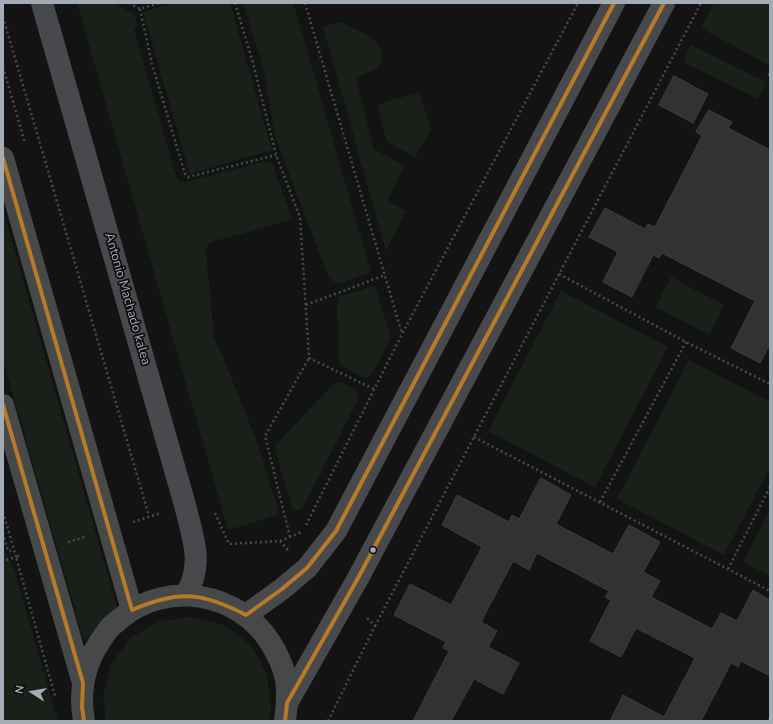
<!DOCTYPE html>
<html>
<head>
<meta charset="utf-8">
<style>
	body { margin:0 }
	#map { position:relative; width:773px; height:724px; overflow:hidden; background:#131313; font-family:"Nunito Sans",sans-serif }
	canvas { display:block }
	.frame { position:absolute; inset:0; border:4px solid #a3abb5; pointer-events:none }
	.north { position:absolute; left:12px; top:672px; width:40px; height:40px; -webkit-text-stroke:3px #0d0d0f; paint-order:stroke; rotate:282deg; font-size:11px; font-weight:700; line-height:16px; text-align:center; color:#a3abb5 }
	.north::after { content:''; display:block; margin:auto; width:14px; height:18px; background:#a3abb5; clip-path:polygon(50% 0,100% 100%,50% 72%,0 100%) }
</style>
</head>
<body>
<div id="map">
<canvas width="773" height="724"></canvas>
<div class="frame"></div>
<div class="north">N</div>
</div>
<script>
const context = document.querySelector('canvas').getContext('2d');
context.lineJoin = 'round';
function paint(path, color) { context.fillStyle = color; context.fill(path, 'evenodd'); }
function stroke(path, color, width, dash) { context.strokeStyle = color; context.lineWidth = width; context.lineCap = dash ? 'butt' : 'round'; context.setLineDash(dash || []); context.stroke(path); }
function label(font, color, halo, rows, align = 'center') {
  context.font = font + ' "Nunito Sans",sans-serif'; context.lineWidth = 3.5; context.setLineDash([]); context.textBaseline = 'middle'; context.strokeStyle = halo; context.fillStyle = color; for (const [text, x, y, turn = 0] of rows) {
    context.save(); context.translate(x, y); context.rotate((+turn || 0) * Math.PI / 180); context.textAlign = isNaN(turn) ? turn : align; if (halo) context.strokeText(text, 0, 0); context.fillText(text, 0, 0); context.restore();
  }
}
paint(new Path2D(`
	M 77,3 L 114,3 L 134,14 L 138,26 L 134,29 L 176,176 L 179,181 L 186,182 L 266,161 L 272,163 L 289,209 L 291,217 L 287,221 L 215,241 L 208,244 L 206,251 L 214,338 L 222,355 L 257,442 L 278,509 L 278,515 L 228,530 Z
	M 173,3 L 230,3 L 272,150 L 190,174 L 143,12 Z
	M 243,3 L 293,3 L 294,5 L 371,272 L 341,283 L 335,282 L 329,278 L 281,153 L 275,135 L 263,67 Z
	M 714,3 L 770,3 L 770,64 L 768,65 L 701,28 Z
	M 340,22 C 358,31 394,41 378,68 L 356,78 L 374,149 L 404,165 L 388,201 L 406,211 L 386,251 L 323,27 Z
	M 691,45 L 766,82 L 758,99 L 683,62 Z
	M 419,92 L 431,130 L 415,157 L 387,142 L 377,105 Z
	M 3,210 L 117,607 L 84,641 L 3,360 Z
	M 671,277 L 724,305 L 709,335 L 656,307 Z
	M 375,286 L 391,338 L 370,377 L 362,377 L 341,366 L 339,358 L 337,307 L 339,297 Z
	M 561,291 L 668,347 L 595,487 L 488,431 Z
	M 689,360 L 770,402 L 770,467 L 724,555 L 617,499 Z
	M 335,383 L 343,383 L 357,391 L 359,398 L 302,509 L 295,511 L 292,508 L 275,450 L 276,444 Z
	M 770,510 L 770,576 L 743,562 Z
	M 3,549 L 13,566 L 58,721 L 3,721 Z
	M 193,617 L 224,625 L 251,645 L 267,674 L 271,707 L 268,721 L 106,721 L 103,696 L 111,664 L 131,637 L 160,621 Z`), '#192019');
const building = new Path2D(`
	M 674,76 L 708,94 L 693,123 L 659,105 Z
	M 709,110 L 732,122 L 728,128 L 770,150 L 770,344 L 760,363 L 731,348 L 755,301 L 662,253 L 659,258 L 653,255 L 632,297 L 603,282 L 618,252 L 589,237 L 605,208 L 645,229 L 648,224 L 655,227 L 702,136 L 696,132 Z
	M 541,478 L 571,495 L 556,524 L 613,554 L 629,525 L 660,542 L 643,572 L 660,581 L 651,597 L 712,629 L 721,613 L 737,621 L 753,590 L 770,600 L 770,676 L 741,661 L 738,667 L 731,663 L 701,721 L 610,721 L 623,695 L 664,717 L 695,658 L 636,628 L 621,657 L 590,641 L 611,600 L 605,597 L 609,591 L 537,553 L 529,570 L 513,561 L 481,622 L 497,631 L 488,647 L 519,663 L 503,694 L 474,679 L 451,721 L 413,721 L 449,651 L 443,648 L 446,642 L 394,615 L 410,584 L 451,605 L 482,547 L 442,525 L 457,495 L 509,522 L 512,515 L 519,519 Z`);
paint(building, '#323234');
stroke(building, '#3b3d3f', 1);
stroke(new Path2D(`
	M 129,3 L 140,9 L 159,3
	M 235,3 L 253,63 L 276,155 L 300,217 L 309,358 L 374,389
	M 305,3 L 402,334
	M 140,9 L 152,64 L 185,174 L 188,177 L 276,155
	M 3,17 L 149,516
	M 3,67 L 25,143
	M 768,75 L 770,74
	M 559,274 L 686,342 L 770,384
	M 306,305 L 385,275
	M 474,437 L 770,591
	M 600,502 L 686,342
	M 3,512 L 16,557 L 3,561
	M 215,513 L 229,544 L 280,541 L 289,551
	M 133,522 L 161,513
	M 306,525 L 402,334 L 578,3
	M 3,533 L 8,551 L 14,551
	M 290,537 L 265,436 L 309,358
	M 280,541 L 302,532
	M 68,542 L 85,537
	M 19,556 L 16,557 L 55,696
	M 728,569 L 770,487
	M 375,626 L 701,3
	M 328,721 L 375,626 L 366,617
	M 769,721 L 770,718`), '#494a4e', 2.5, [2, 3]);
stroke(new Path2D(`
	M 42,3 L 185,505 C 193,539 204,563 186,595
	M 246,615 L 282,589 L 307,568 L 336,531 L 614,3
	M 287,703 L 357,580 L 664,3`), '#47494c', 22);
stroke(new Path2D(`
	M 3,158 L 132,610
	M 3,405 L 83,683
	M 84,721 C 79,693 84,666 99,643 C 102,638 105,634 108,630 C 111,625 117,622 121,618 C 168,580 238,592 270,642 C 277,653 283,666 286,679 C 288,693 287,707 285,721`), '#46484a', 22);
stroke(new Path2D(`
	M 3,158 L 132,610 C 178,590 202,592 246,615 L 282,589 L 307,568 L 336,531 L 614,3
	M 3,405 L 83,683 L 82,707 L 84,721
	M 285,721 L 287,703 L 357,580 L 664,3`), '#b87a26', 4);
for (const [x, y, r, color] of [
	[373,550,3.5,"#a3abb5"]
]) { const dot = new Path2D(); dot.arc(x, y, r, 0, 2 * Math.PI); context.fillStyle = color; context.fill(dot); stroke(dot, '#0d0d0f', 1.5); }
label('13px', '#a3abb5', '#0d0d0f', [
	["Antonio Machado kalea",127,299,74]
]);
</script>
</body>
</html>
